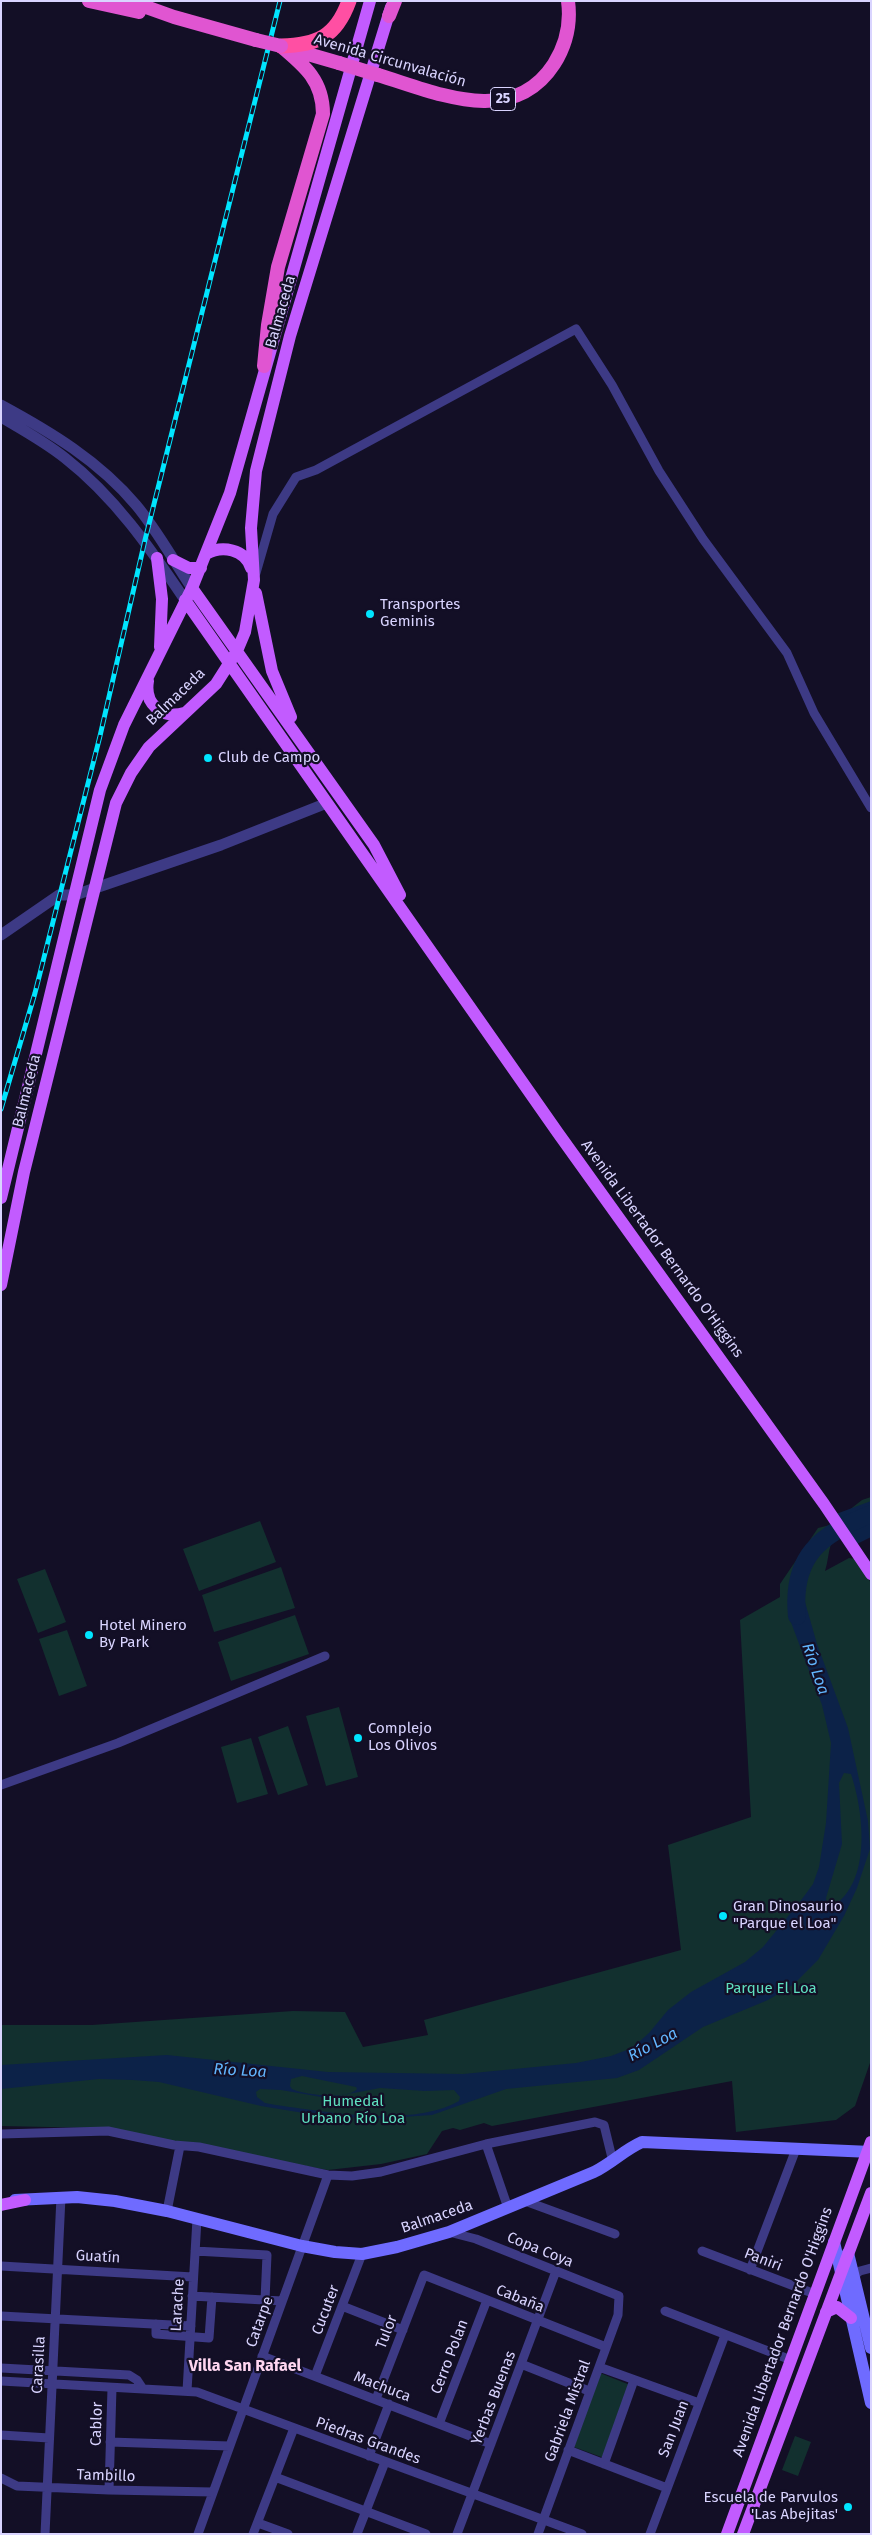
<!DOCTYPE html>
<html>
<head>
<meta charset="utf-8">
<style>
	body { margin:0 }
	#map { position:relative; width:872px; height:2535px; overflow:hidden; background:#130f26; font-family:"Fira Sans",sans-serif }
	canvas { display:block }
	.frame { position:absolute; inset:0; border:2px solid #d9d4ff; pointer-events:none }
</style>
</head>
<body>
<div id="map">
<canvas width="872" height="2535"></canvas>
<div class="frame"></div>
</div>
<script>
const context = document.querySelector('canvas').getContext('2d');
context.lineJoin = 'round';
function paint(path, color) { context.fillStyle = color; context.fill(path, 'evenodd'); }
function stroke(path, color, width, dash) { context.strokeStyle = color; context.lineWidth = width; context.lineCap = dash ? 'butt' : 'round'; context.setLineDash(dash || []); context.stroke(path); }
function label(font, color, halo, rows, align = 'center') {
  context.font = font + ' "Fira Sans",sans-serif'; context.lineWidth = 4.5; context.setLineDash([]); context.textBaseline = 'middle'; context.strokeStyle = halo; context.fillStyle = color; for (const [text, x, y, turn = 0] of rows) {
    context.save(); context.translate(x, y); context.rotate((+turn || 0) * Math.PI / 180); context.textAlign = isNaN(turn) ? turn : align; if (halo) context.strokeText(text, 0, 0); context.fillText(text, 0, 0); context.restore();
  }
}
paint(new Path2D(`
	M 871,1497 L 871,1524 C 857,1524 837,1529 831,1544 C 828,1553 828,1562 825,1571 L 849,1558 L 856,1559 L 871,1583 L 871,2060 L 855,2106 L 836,2120 L 736,2132 L 732,2081 L 492,2126 L 484,2123 L 460,2130 L 453,2128 L 442,2131 L 427,2154 L 381,2164 L 328,2170 L 97,2128 L 1,2126 L 1,2025 L 92,2025 L 293,2011 L 345,2012 L 363,2047 L 428,2035 L 424,2020 L 681,1950 L 668,1845 L 751,1817 L 740,1620 L 780,1597 L 780,1584 L 818,1528 L 830,1525 L 862,1500 Z
	M 260,1521 L 276,1562 L 199,1591 L 183,1549 Z
	M 281,1567 L 295,1608 L 214,1632 L 202,1595 Z
	M 45,1569 L 66,1622 L 38,1633 L 17,1579 Z
	M 295,1615 L 309,1654 L 231,1681 L 218,1642 Z
	M 67,1630 L 87,1686 L 59,1696 L 39,1639 Z
	M 339,1707 L 358,1777 L 326,1786 L 306,1716 Z
	M 288,1726 L 308,1785 L 278,1795 L 258,1737 Z
	M 251,1738 L 268,1794 L 237,1803 L 221,1747 Z
	M 600,2373 L 630,2385 L 604,2458 L 574,2447 Z
	M 795,2436 L 811,2442 L 798,2476 L 782,2470 Z`), '#12302f');
paint(new Path2D(`
	M 871,1501 L 871,1537 L 857,1544 L 836,1514 Z
	M 796,1593 L 802,1596 L 805,1602 L 817,1644 L 848,1728 L 868,1821 L 870,1849 L 857,1888 L 844,1916 L 818,1960 L 794,1984 L 768,2000 L 703,2027 L 639,2070 L 617,2078 L 506,2089 L 432,2115 L 387,2118 L 328,2117 L 261,2106 L 159,2082 L 133,2080 L 99,2079 L 1,2089 L 1,2065 L 167,2055 L 328,2072 L 463,2074 L 576,2063 L 611,2056 L 632,2048 L 649,2033 L 668,2010 L 691,1992 L 745,1962 L 763,1947 L 802,1899 L 813,1884 L 819,1867 L 826,1823 L 831,1743 L 822,1705 L 789,1617 L 788,1599 ZM 844,1773 L 851,1774 C 864,1813 872,1882 832,1907 L 827,1904 L 826,1898 L 842,1844 L 839,1783 ZM 302,2076 L 356,2087 L 357,2089 C 348,2100 304,2095 292,2089 L 290,2086 L 291,2079 ZM 380,2088 L 425,2091 L 454,2090 L 460,2097 L 459,2101 C 411,2128 328,2112 276,2105 L 265,2103 L 257,2097 L 256,2092 L 260,2089 L 281,2090 L 327,2098 Z`), '#0c2248');
stroke(new Path2D(`
	M 797,1616 C 791,1556 821,1534 871,1514`), '#0c2248', 18);
stroke(new Path2D(`
	M 256,573 L 273,514 L 296,477 L 316,470 L 576,329 L 612,385 L 659,471 L 703,539 L 787,653 L 814,713 L 871,808
	M 1,1785 L 118,1743 L 325,1656
	M 1,2134 L 108,2131 L 174,2145 L 199,2147 L 328,2175 L 352,2176 L 381,2172 L 486,2144 L 595,2122 L 604,2125 L 613,2162
	M 486,2144 L 508,2208
	M 525,2201 L 615,2234
	M 167,2211 L 180,2146
	M 449,2232 L 476,2239 L 619,2296 L 618,2315 L 538,2534
	M 195,2251 L 267,2255 L 265,2300
	M 702,2251 L 815,2294
	M 1,2266 L 193,2277
	M 750,2270 L 796,2149
	M 851,2278 L 860,2271 L 871,2268
	M 192,2296 L 282,2301
	M 342,2306 L 403,2330
	M 665,2311 L 791,2360
	M 1,2316 L 191,2326
	M 156,2324 L 156,2334 L 209,2338 L 212,2297
	M 262,2356 L 491,2444
	M 521,2364 L 589,2391
	M 599,2367 L 699,2403
	M 1,2368 L 129,2375 L 137,2380 L 143,2389
	M 315,2376 L 362,2254
	M 1,2381 L 197,2392 L 582,2534
	M 187,2391 L 197,2219
	M 376,2399 L 424,2275 L 606,2347
	M 439,2424 L 487,2300
	M 1,2435 L 49,2438
	M 110,2442 L 229,2446
	M 568,2450 L 667,2488
	M 369,2456 L 389,2404
	M 604,2464 L 634,2380
	M 275,2477 L 426,2534
	M 1,2478 L 17,2486 L 109,2490 L 213,2492
	M 109,2490 L 112,2388
	M 258,2523 L 288,2534
	M 45,2534 L 61,2197
	M 198,2534 L 328,2175
	M 253,2534 L 294,2428
	M 357,2534 L 385,2462
	M 457,2534 L 556,2271
	M 650,2534 L 725,2335`), '#3d3a85', 9);
stroke(new Path2D(`
	M 1,405 C 51,432 99,461 136,505 C 157,530 173,560 192,588
	M 1,417 C 23,430 45,442 65,458 C 115,497 150,548 185,600
	M 1,935 L 59,895 L 75,895 L 221,845 L 327,803`), '#3d3a85', 11);
stroke(new Path2D(`
	M 15,2200 L 77,2197 L 115,2201 L 167,2211 L 302,2246 L 335,2252 L 362,2254 L 397,2247 L 449,2232 L 594,2172 C 612,2163 624,2150 642,2142 L 871,2152
	M 834,2242 L 871,2403
	M 848,2253 L 871,2348`), '#6f6bff', 12);
stroke(new Path2D(`
	M 206,554 C 222,545 245,549 251,568
	M 157,558 L 162,599 L 160,647
	M 173,560 L 189,568 L 201,568
	M 192,588 L 374,845 L 400,895
	M 256,593 L 272,671 L 291,717
	M 185,600 L 558,1133 L 824,1504 L 871,1574
	M 148,681 C 144,704 162,719 184,713
	M 1,1198 L 100,790 L 124,725 L 192,588 L 230,493 L 370,1
	M 1,1285 L 24,1172 L 116,803 L 131,773 L 149,747 L 216,684 L 237,651 L 245,632 L 254,580 L 251,528 L 256,471 L 290,336 L 391,7
	M 1,2205 L 25,2200
	M 826,2312 L 837,2307 L 851,2318
	M 727,2534 L 871,2142
	M 743,2534 L 871,2193`), '#c25bff', 12);
stroke(new Path2D(`
	M 89,1 L 139,12
	M 129,1 L 174,17 L 256,40
	M 389,16 L 395,1
	M 287,48 L 339,63
	M 378,75 C 435,92 512,129 554,64 C 566,45 571,23 568,1
	M 264,366 L 268,325 L 278,267 L 323,114 C 323,81 305,66 281,46`), '#e055d1', 14);
stroke(new Path2D(`
	M 281,46 C 317,45 336,37 349,1`), '#ff4fa3', 15);
const rail = new Path2D(`
	M 1,1109 L 35,993 L 100,736 L 145,540 L 280,1`);
stroke(rail, '#00e5ff', 5);
stroke(rail, '#130f26', 3, [9]);
stroke(new Path2D(`
	M 256,40 L 281,46
	M 339,63 L 378,75`), '#e055d1', 14);
for (const [x, y, r, color] of [
	[370,614,5,"#00e5ff"],
	[208,758,5,"#00e5ff"],
	[89,1635,5,"#00e5ff"],
	[358,1738,5,"#00e5ff"],
	[723,1916,5,"#00e5ff"],
	[848,2507,5,"#00e5ff"]
]) { const dot = new Path2D(); dot.arc(x, y, r, 0, 2 * Math.PI); context.fillStyle = color; context.fill(dot); stroke(dot, '#130f26', 2); }
for (const [x, y, w] of [
	[503,99,25]
]) { const box = new Path2D(); box.roundRect(x - w / 2, y - 11.5, w, 23, 4); context.fillStyle = '#130f26'; context.fill(box); stroke(box, '#d9d4ff', 1); }
label('bold 14px', '#d9d4ff', null, [
	["25",503,99]
]);
label('15px', '#d9d4ff', '#130f26', [
	["Avenida Circunvalación",390,61,16],
	["Balmaceda",281,312,-74],
	["Balmaceda",176,697,-44],
	["Balmaceda",27,1091,-76],
	["Avenida Libertador Bernardo O'Higgins",662,1249,54],
	["Balmaceda",437,2217,-19],
	["Copa Coya",540,2250,22],
	["Guatín",98,2257,3],
	["Paniri",763,2260,21],
	["Cabaña",520,2299,22],
	["Larache",178,2305,-87],
	["Cucuter",326,2310,-69],
	["Catarpe",260,2322,-70],
	["Tulor",387,2332,-69],
	["Avenida Libertador Bernardo O'Higgins",783,2332,-70],
	["Cerro Polan",450,2357,-69],
	["Carasilla",39,2365,-87],
	["Machuca",382,2387,21],
	["Yerbas Buenas",494,2398,-69],
	["Gabriela Mistral",568,2411,-70],
	["Cablor",97,2424,-88],
	["San Juan",674,2429,-69],
	["Piedras Grandes",368,2441,20],
	["Tambillo",106,2476,2]
]);
label('15px', '#d9d4ff', '#130f26', [
	["Transportes",380,605],
	["Geminis",380,622],
	["Club de Campo",218,758],
	["Hotel Minero",99,1626],
	["By Park",99,1643],
	["Complejo",368,1729],
	["Los Olivos",368,1746],
	["Gran Dinosaurio",733,1907],
	["\"Parque el Loa\"",733,1924],
	["Escuela de Parvulos",838,2498,"right"],
	["'Las Abejitas'",838,2515,"right"]
], 'left');
label('15px', '#5fe0c0', '#130f26', [
	["Parque El Loa",771,1989],
	["Humedal",353,2102],
	["Urbano Río Loa",353,2119]
]);
label('italic 16px', '#62b6ff', '#130f26', [
	["Río Loa",815,1669,71],
	["Río Loa",653,2045,-28],
	["Río Loa",240,2071,3]
]);
label('bold 16px', '#ffd6f0', '#130f26', [
	["Villa San Rafael",245,2367]
]);
</script>
</body>
</html>
